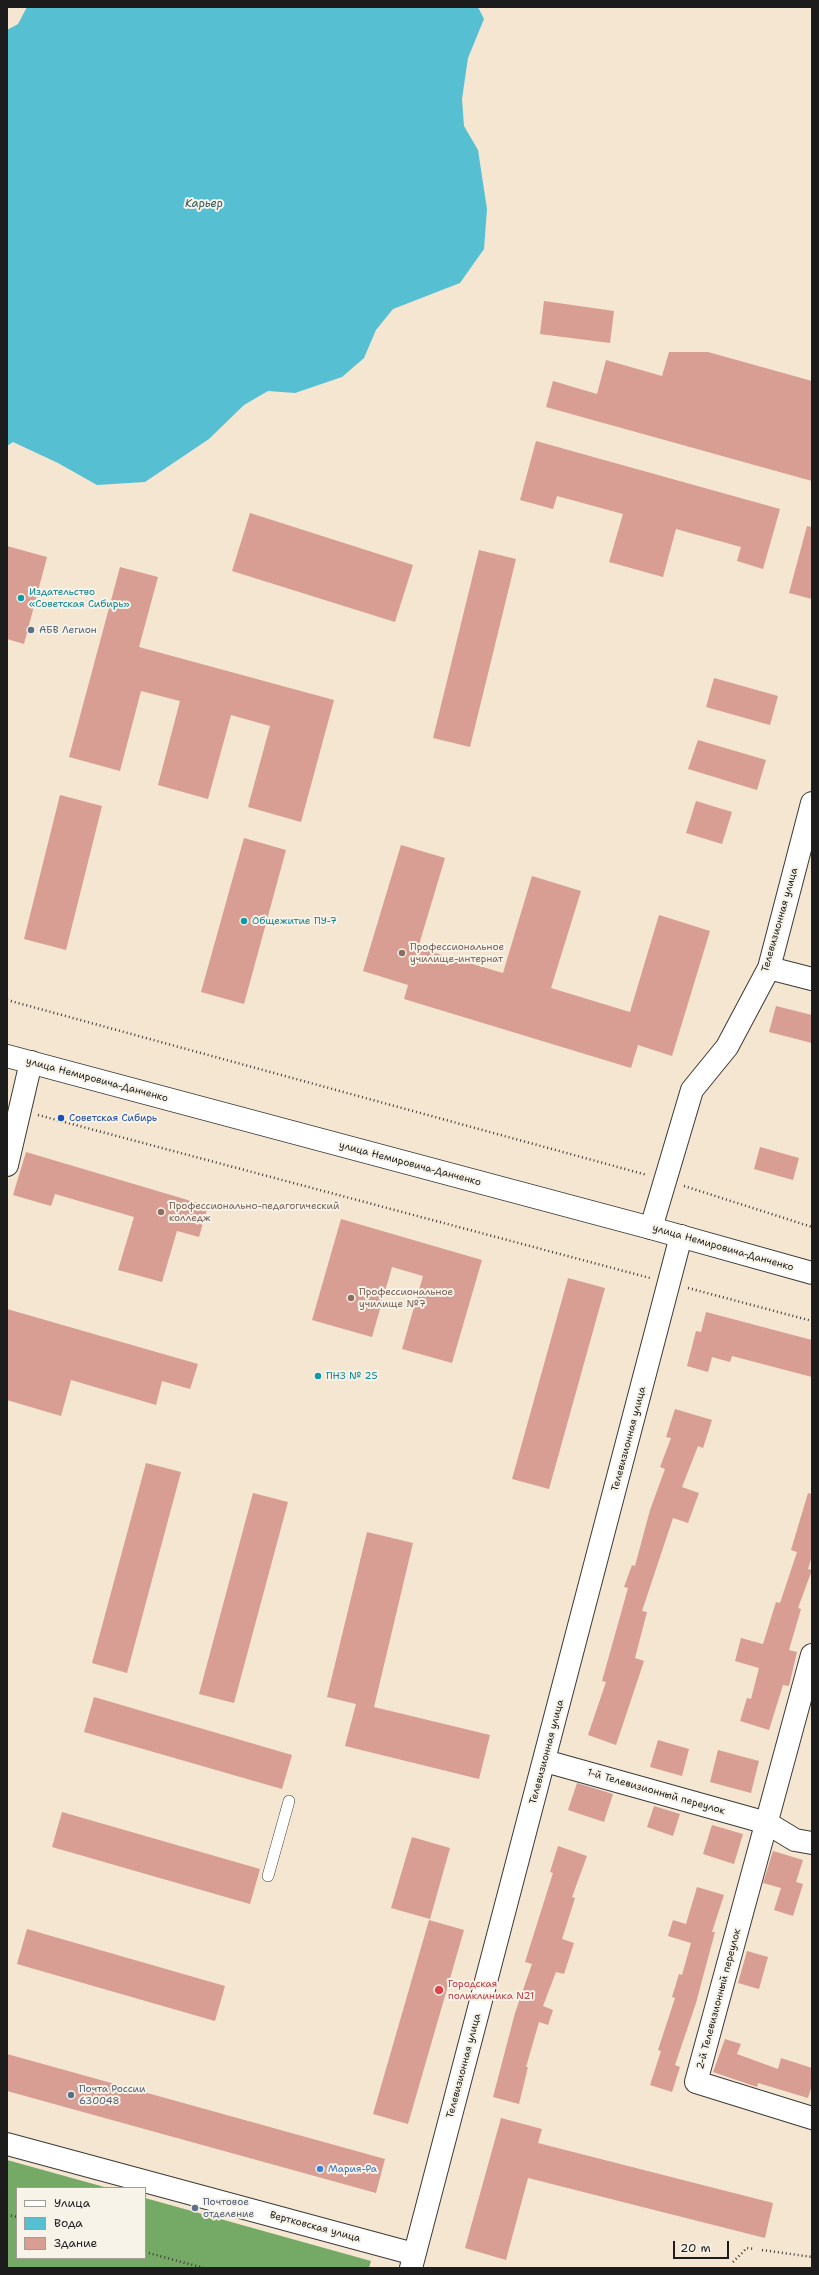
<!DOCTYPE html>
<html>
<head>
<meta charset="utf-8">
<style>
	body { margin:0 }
	#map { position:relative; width:819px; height:2275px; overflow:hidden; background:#f4e6d1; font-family:"Shantell Sans",sans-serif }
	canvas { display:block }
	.frame { position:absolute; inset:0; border:8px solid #1c1c1c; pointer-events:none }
	.legend { position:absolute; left:16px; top:2187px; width:130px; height:72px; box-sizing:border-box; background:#f7f3e8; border:1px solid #9f9d96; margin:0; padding:5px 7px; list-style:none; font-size:12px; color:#1c1c1c }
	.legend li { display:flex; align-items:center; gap:8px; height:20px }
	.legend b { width:20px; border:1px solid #9f9d96 }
	.scale { position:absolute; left:673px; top:2241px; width:56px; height:18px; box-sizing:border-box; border:2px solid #1c1c1c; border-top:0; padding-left:5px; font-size:12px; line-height:14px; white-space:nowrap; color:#1c1c1c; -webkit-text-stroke:3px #f7f3e8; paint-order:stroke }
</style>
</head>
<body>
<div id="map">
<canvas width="819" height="2275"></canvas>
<div class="frame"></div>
<ul class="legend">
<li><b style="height:5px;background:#fff"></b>Улица</li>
<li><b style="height:11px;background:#56c0d2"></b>Вода</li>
<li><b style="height:11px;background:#d89e94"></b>Здание</li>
</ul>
<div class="scale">20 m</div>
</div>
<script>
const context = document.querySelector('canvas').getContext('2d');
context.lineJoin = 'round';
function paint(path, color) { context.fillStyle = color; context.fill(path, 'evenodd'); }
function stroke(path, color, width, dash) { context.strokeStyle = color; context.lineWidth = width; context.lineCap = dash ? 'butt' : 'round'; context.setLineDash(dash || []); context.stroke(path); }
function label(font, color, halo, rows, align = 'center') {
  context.font = font + ' "Shantell Sans",sans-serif'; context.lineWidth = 4; context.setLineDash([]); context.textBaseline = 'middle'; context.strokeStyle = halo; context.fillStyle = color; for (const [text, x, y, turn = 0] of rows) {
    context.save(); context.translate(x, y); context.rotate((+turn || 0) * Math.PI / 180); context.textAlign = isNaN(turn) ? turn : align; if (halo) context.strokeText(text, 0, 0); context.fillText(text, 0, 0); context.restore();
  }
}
paint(new Path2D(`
	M 7,2160 L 108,2188 L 17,2188 L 17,2258 L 145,2258 L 145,2198 L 371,2261 L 369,2268 L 7,2267 Z`), '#75a966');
paint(new Path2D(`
	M 27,7 L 478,7 L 484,19 L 468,58 L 462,99 L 464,126 L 478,150 L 487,209 L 484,249 L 460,283 L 393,309 L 376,330 L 364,358 L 342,377 L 295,393 L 268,391 L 244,405 L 209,439 L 145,482 L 97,485 L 58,463 L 13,442 L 7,446 L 7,30 L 18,24 Z`), '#56c0d2');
paint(new Path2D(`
	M 544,301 L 614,311 L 610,343 L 540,334 Z
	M 669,352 L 708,352 L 812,381 L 812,481 L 546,407 L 553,381 L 597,394 L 606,360 L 662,376 Z
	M 536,441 L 780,509 L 763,569 L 737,561 L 741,547 L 676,529 L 663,577 L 609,562 L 623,514 L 557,496 L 553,509 L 520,500 Z
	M 250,513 L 413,565 L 395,622 L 232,571 Z
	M 807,526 L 812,527 L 812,599 L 789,593 Z
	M 7,546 L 47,557 L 24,644 L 7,639 Z
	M 479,550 L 516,559 L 470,747 L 433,738 Z
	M 120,567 L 158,577 L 139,647 L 334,700 L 301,822 L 248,807 L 270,726 L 231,715 L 208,799 L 158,785 L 180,701 L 141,691 L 120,771 L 69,757 Z
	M 714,678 L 778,696 L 770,725 L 706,707 Z
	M 698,740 L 766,760 L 757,790 L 688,769 Z
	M 60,795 L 102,806 L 66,950 L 24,939 Z
	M 696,801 L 732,812 L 722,844 L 686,833 Z
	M 244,838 L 286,850 L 244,1004 L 201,992 Z
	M 401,845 L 445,858 L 418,948 L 503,973 L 532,876 L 581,891 L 551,988 L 630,1012 L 659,915 L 710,931 L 672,1056 L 638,1045 L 631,1068 L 404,999 L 408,985 L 363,971 Z
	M 776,1006 L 812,1015 L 812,1043 L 769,1032 Z
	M 760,1147 L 799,1158 L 793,1180 L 754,1169 Z
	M 26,1152 L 208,1206 L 199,1237 L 177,1231 L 162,1282 L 118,1270 L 134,1217 L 55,1194 L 51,1206 L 13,1195 Z
	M 341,1219 L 482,1260 L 452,1363 L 402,1349 L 423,1276 L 392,1267 L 372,1337 L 312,1320 Z
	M 568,1278 L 605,1288 L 549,1489 L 512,1479 Z
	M 7,1309 L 198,1364 L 190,1389 L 162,1381 L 156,1405 L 71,1380 L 61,1416 L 7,1400 Z
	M 706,1312 L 812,1340 L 812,1377 L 732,1356 L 730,1362 L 712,1357 L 708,1372 L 687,1366 L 696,1331 L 701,1332 Z
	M 675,1409 L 712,1420 L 703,1448 L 698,1446 L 682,1487 L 699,1493 L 688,1523 L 673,1518 L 642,1611 L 647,1612 L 635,1658 L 644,1661 L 616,1745 L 588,1735 L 606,1682 L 602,1681 L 628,1588 L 624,1587 L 632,1565 L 635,1566 L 650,1510 L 665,1469 L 660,1467 L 671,1438 L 666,1437 Z
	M 146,1463 L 181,1472 L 127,1673 L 92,1663 Z
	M 253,1493 L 288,1502 L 234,1703 L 199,1694 Z
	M 808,1493 L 812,1494 L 812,1556 L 808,1569 L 812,1570 L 798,1608 L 801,1609 L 789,1650 L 797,1652 L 789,1686 L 783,1685 L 769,1730 L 740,1721 L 747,1698 L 751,1699 L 759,1668 L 735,1661 L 741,1638 L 763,1644 L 776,1602 L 780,1603 L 797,1552 L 791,1550 Z
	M 367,1532 L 413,1543 L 374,1707 L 490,1735 L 479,1779 L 345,1746 L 356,1704 L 327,1697 Z
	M 94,1697 L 292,1755 L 282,1789 L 84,1732 Z
	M 658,1740 L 689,1749 L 682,1776 L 650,1767 Z
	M 718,1750 L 759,1761 L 751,1793 L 710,1782 Z
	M 577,1783 L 613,1794 L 604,1822 L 568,1810 Z
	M 654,1806 L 680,1814 L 673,1836 L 647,1827 Z
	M 62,1812 L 260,1869 L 250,1904 L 52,1847 Z
	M 712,1825 L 743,1834 L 734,1864 L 703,1854 Z
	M 412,1837 L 450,1848 L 430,1919 L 391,1908 Z
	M 558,1846 L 587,1856 L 572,1897 L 575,1898 L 562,1939 L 574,1943 L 564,1974 L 556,1972 L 543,2006 L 553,2010 L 548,2025 L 539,2022 L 526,2067 L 528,2067 L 519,2104 L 493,2097 L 515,2013 L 532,1964 L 525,1962 L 553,1873 L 550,1872 Z
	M 773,1851 L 803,1860 L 796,1882 L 803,1884 L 793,1916 L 774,1910 L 781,1888 L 763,1883 Z
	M 697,1887 L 724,1895 L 712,1932 L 715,1932 L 696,2003 L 675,2065 L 680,2067 L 672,2092 L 650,2085 L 661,2051 L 658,2050 L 675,1998 L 672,1997 L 679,1974 L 682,1975 L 691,1943 L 668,1936 L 673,1920 L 686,1924 Z
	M 429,1920 L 464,1930 L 408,2124 L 373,2114 Z
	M 27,1929 L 225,1986 L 215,2021 L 17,1964 Z
	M 747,1951 L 768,1957 L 759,1989 L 738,1983 Z
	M 725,2039 L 741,2044 L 737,2054 L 778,2069 L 781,2058 L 812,2068 L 812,2085 L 808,2098 L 758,2083 L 757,2087 L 713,2072 Z
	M 7,2054 L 385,2159 L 376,2193 L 7,2091 Z
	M 501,2118 L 542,2129 L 538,2143 L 773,2203 L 765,2238 L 528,2178 L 506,2260 L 465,2248 Z`), '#d89e94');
const lane = new Path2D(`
	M 268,1876 L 289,1801`);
const street = new Path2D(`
	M 769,968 L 812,979
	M 7,1165 L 31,1062
	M 651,1228 L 692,1090 L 727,1047 L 769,968 L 812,803
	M 812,1655 L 696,2082 L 812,2118
	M 545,1761 L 767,1823 L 795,1840 L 812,1843
	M 7,2144 L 414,2254
	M 411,2268 L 681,1236`);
const primary = new Path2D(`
	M 7,1056 L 651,1228 L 812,1273`);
stroke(lane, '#3c3a37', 12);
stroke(street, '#3c3a37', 24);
stroke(primary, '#3c3a37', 24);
stroke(new Path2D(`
	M 7,1000 L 647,1175
	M 38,1115 L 650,1278
	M 684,1186 L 812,1227
	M 688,1288 L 812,1321
	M 7,2215 L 17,2217
	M 762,2250 L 812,2257
	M 145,2252 L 204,2268
	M 733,2262 L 747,2248 L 754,2249`), '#3c3a37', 2.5, [1, 3]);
stroke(lane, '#fff', 11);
stroke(street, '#fff', 22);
stroke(primary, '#fff', 22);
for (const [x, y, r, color] of [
	[21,598,4,"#0f9aa8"],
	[31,630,4,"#5c6f8a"],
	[244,921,4,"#0f9aa8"],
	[402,953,4,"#8d6e63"],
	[61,1118,4,"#1a4fb4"],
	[161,1212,4,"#8d6e63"],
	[351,1298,4,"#8d6e63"],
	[318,1376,4,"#0f9aa8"],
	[439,1990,5,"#e0444e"],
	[71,2095,4,"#5c6f8a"],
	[320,2169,4,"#3f7fe0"],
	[195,2208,4,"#5c6f8a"]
]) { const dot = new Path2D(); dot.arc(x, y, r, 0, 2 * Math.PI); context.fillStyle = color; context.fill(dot); stroke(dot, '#f7f3e8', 1.5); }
label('10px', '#0d838f', '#f7f3e8', [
	["Издательство",29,592],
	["«Советская Сибирь»",29,604],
	["Общежитие ПУ-7",252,921],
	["ПНЗ № 25",326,1376]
], 'left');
label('10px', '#4e5e75', '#f7f3e8', [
	["АБВ Легион",39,630],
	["Почта России",79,2089],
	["630048",79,2101],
	["Почтовое",203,2202],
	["отделение",203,2214]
], 'left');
label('10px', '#1c1c1c', '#f7f3e8', [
	["Телевизионная улица",780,920,-74],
	["улица Немировича-Данченко",97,1080,15],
	["улица Немировича-Данченко",410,1164,15],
	["улица Немировича-Данченко",723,1248,16],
	["Телевизионная улица",629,1439,-75],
	["Телевизионная улица",547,1752,-75],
	["1-й Телевизионный переулок",656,1792,16],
	["2-й Телевизионный переулок",719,1999,-75],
	["Телевизионная улица",464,2066,-75],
	["Вертковская улица",315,2227,15]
]);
label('10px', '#785e54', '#f7f3e8', [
	["Профессиональное",410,947],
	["училище-интернат",410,959],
	["Профессионально-педагогический",169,1206],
	["колледж",169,1218],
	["Профессиональное",359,1292],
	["училище №7",359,1304]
], 'left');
label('10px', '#164399', '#f7f3e8', [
	["Советская Сибирь",69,1118]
], 'left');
label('10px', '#be3a42', '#f7f3e8', [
	["Городская",448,1984],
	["поликлиника N21",448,1996]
], 'left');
label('10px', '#366cbe', '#f7f3e8', [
	["Мария-Ра",328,2169]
], 'left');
label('italic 11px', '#30555c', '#f7f3e8', [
	["Карьер",204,204]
]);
</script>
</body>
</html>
